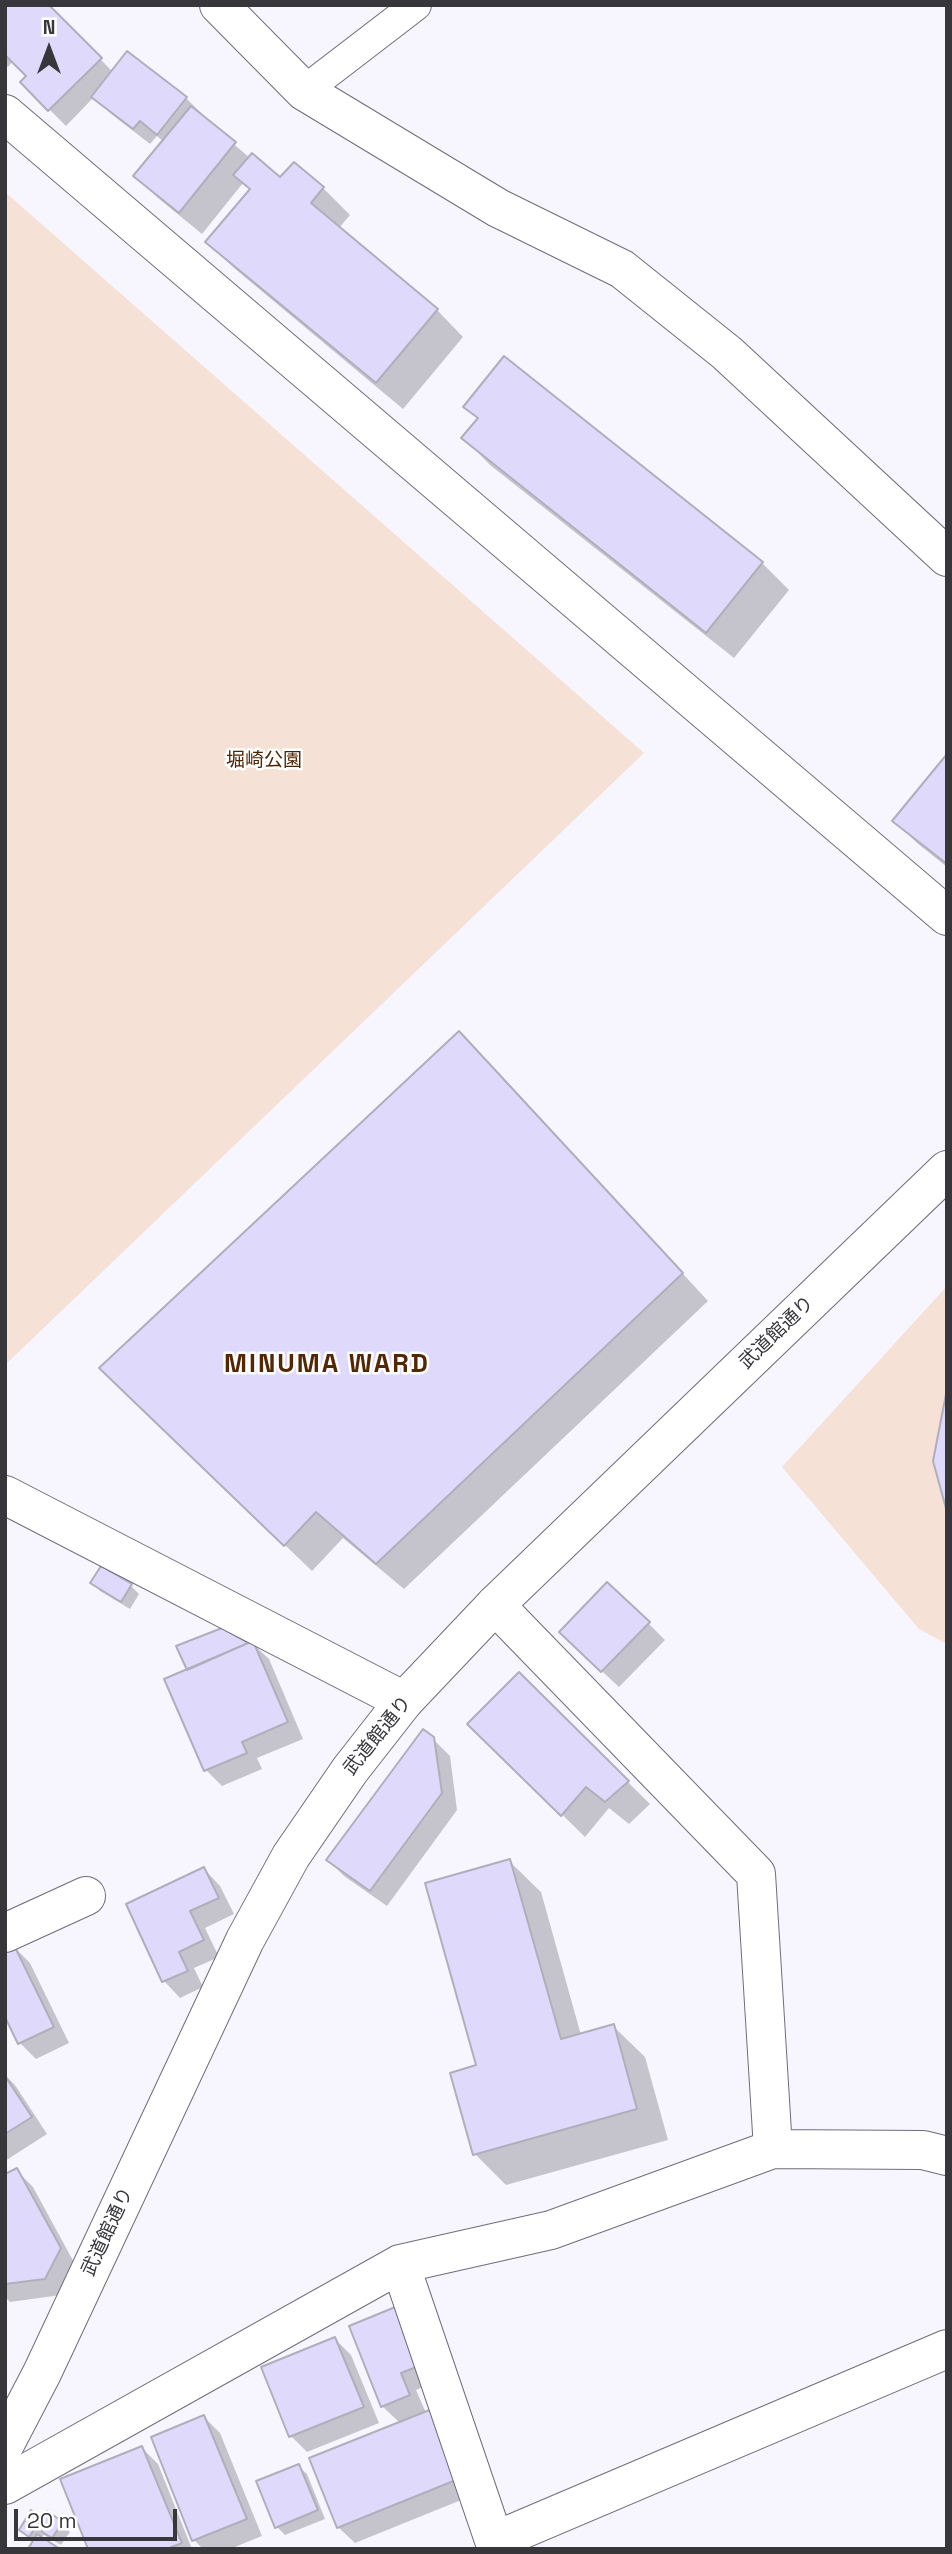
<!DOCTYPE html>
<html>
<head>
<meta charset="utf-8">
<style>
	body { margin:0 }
	#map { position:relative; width:952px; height:2554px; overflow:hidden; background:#f7f6ff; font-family:"Space Grotesk",sans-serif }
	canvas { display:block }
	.frame { position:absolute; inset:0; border:7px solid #36363b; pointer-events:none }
	.north { position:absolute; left:14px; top:14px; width:70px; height:70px; -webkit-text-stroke:5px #fff; paint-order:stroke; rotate:0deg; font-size:19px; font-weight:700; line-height:28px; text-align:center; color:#36363b }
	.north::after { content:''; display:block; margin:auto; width:24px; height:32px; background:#36363b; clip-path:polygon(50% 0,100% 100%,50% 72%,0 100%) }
	.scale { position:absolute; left:14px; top:2509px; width:163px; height:32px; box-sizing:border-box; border:4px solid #36363b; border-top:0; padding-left:9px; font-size:21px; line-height:24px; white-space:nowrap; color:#36363b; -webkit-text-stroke:5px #fff; paint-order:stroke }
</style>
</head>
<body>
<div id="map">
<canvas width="952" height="2554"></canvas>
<div class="frame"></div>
<div class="north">N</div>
<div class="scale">20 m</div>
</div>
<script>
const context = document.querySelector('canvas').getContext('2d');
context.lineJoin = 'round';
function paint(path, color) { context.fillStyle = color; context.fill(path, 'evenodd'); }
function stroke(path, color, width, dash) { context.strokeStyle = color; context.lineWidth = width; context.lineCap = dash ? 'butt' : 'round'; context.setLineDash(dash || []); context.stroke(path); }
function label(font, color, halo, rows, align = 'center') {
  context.font = font + ' "Space Grotesk","Noto Sans JP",sans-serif'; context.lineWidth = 5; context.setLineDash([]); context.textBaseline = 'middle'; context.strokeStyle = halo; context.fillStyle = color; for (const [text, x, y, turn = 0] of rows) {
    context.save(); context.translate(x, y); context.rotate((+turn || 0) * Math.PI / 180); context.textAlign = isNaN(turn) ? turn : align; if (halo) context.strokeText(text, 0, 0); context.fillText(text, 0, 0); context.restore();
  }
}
paint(new Path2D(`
	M 5,192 L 644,753 L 5,1365 Z
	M 947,1286 L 947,1644 L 919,1629 L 782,1467 Z`), '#f5e1d5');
paint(new Path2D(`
	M 5,5 L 47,5 L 113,72 L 127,53 L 186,98 L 202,114 L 201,116 L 250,158 L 281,179 L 294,164 L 323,188 L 350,215 L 339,228 L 437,310 L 463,337 L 403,409 L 234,268 L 207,242 L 251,190 L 243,183 L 202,234 L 158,198 L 136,176 L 164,142 L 157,136 L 150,144 L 110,113 L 94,97 L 66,126 L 22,82 L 29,76 L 13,61 L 8,67 L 5,64 Z
	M 465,407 L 762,563 L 789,590 L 734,658 L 490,465 L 464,438 L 479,420 Z
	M 947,756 L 947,867 L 917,843 L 895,821 Z
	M 486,1060 L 708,1301 L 404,1589 L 343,1538 L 312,1571 L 129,1395 Z
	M 92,1583 L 131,1586 L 139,1594 L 130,1609 L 100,1591 Z
	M 648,1623 L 665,1640 L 619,1687 L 577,1648 Z
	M 222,1629 L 248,1645 L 252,1643 L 269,1659 L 303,1739 L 257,1758 L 262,1769 L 222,1786 L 206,1770 L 189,1670 Z
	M 519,1674 L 650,1804 L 629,1824 L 609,1808 L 585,1837 L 470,1724 Z
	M 433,1739 L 450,1756 L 457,1810 L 387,1906 L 344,1876 L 328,1860 Z
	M 509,1861 L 541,1892 L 581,2035 L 613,2026 L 645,2057 L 668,2140 L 506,2185 L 475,2154 L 478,2067 Z
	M 204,1869 L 220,1886 L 234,1914 L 205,1928 L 219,1957 L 194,1968 L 203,1987 L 180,1998 L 164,1981 L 128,1905 Z
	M 14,1947 L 30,1963 L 69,2043 L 36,2059 L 20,2043 Z
	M 5,2075 L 15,2085 L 47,2134 L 5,2161 Z
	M 16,2170 L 33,2187 L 76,2266 L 61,2295 L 10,2302 L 5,2297 L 5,2176 Z
	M 351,2327 L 444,2378 L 416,2390 L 426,2413 L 476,2494 L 355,2543 L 338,2527 L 400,2423 L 382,2406 Z
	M 335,2339 L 351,2355 L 379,2423 L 307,2452 L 291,2436 Z
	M 204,2417 L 220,2433 L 262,2536 L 230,2549 L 203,2549 L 194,2540 Z
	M 142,2448 L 158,2464 L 192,2549 L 90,2549 Z
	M 298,2466 L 307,2474 L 325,2519 L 285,2535 L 277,2527 Z
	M 32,2513 L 43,2521 L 62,2524 L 70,2532 L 61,2545 L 44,2535 L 34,2541 L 21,2530 Z`), '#0003');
const building = new Path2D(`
	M 5,5 L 49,5 L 102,58 L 48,111 L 20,82 L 26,76 L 5,55 Z
	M 127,51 L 187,97 L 157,135 L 140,121 L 133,129 L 91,97 Z
	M 191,106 L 236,142 L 179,213 L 133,176 Z
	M 252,153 L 280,177 L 294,162 L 324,187 L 311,203 L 438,309 L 376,383 L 205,242 L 250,189 L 233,175 Z
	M 504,356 L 763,562 L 706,633 L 461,438 L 478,418 L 463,407 Z
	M 947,754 L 947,864 L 892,821 Z
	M 459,1031 L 683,1273 L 376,1564 L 316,1512 L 284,1546 L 99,1368 Z
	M 947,1389 L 947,1512 L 933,1461 Z
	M 101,1566 L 132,1584 L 121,1602 L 90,1583 Z
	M 607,1582 L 650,1622 L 601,1672 L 559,1632 Z
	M 222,1628 L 248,1643 L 187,1670 L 176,1646 Z
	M 253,1641 L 288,1722 L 242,1742 L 247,1753 L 204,1771 L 164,1679 Z
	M 519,1672 L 629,1781 L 605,1802 L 586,1787 L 561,1816 L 467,1724 Z
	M 423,1729 L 434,1737 L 442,1793 L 370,1891 L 326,1860 Z
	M 510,1859 L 561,2039 L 614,2024 L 637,2109 L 473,2155 L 450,2073 L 476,2065 L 425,1883 Z
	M 204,1867 L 219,1898 L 190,1911 L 204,1940 L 179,1952 L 188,1971 L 162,1982 L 126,1904 Z
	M 14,1945 L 54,2027 L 18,2044 L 5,2017 L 5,1949 Z
	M 5,2076 L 32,2117 L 5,2134 Z
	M 17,2168 L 61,2248 L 45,2279 L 5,2284 L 5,2174 Z
	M 405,2303 L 429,2362 L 401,2373 L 410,2395 L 381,2407 L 349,2326 Z
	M 335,2337 L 364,2407 L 289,2437 L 261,2367 Z
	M 432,2409 L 461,2478 L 337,2528 L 309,2458 Z
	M 204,2415 L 247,2519 L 192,2541 L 151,2437 Z
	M 142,2446 L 182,2543 L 167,2549 L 88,2549 L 60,2479 Z
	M 299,2464 L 318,2510 L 275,2528 L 256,2481 Z
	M 31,2510 L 42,2518 L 29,2537 L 19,2530 Z
	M 47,2511 L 63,2522 L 52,2538 L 36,2528 Z
	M 37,2534 L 60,2549 L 28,2549 Z`);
paint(building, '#dfdafb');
stroke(building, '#afaebb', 2);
const service = new Path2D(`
	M 304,91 L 416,5`);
const minor = new Path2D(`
	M 219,5 L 304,91 L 498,208 L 622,269 L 727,353 L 947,557
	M 5,114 L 947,916
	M 5,1495 L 404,1701
	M 495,1605 L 756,1874 L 773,2149
	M 5,1933 L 86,1896
	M 400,2264 L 497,2549
	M 5,2485 L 400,2264 L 551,2230 L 773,2149 L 923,2150 L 947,2156
	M 495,2541 L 947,2349`);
const tertiary = new Path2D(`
	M 5,2444 L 42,2373 L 245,1940 L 291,1856 L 350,1770 L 404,1701 L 495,1605 L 947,1170`);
stroke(service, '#6f6d7a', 32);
stroke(minor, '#6f6d7a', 40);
stroke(tertiary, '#6f6d7a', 40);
stroke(service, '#fff', 30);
stroke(minor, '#fff', 38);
stroke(tertiary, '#fff', 38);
label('19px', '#4e2504', '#fff', [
	["堀崎公園",264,761]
]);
label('19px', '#36363b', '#fff', [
	["武道館通り",777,1333,-44],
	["武道館通り",378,1736,-51],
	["武道館通り",108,2232,-65]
]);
context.letterSpacing = '2px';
label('bold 26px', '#532703', '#fff', [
	["MINUMA WARD",327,1365]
]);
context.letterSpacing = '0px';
</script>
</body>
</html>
